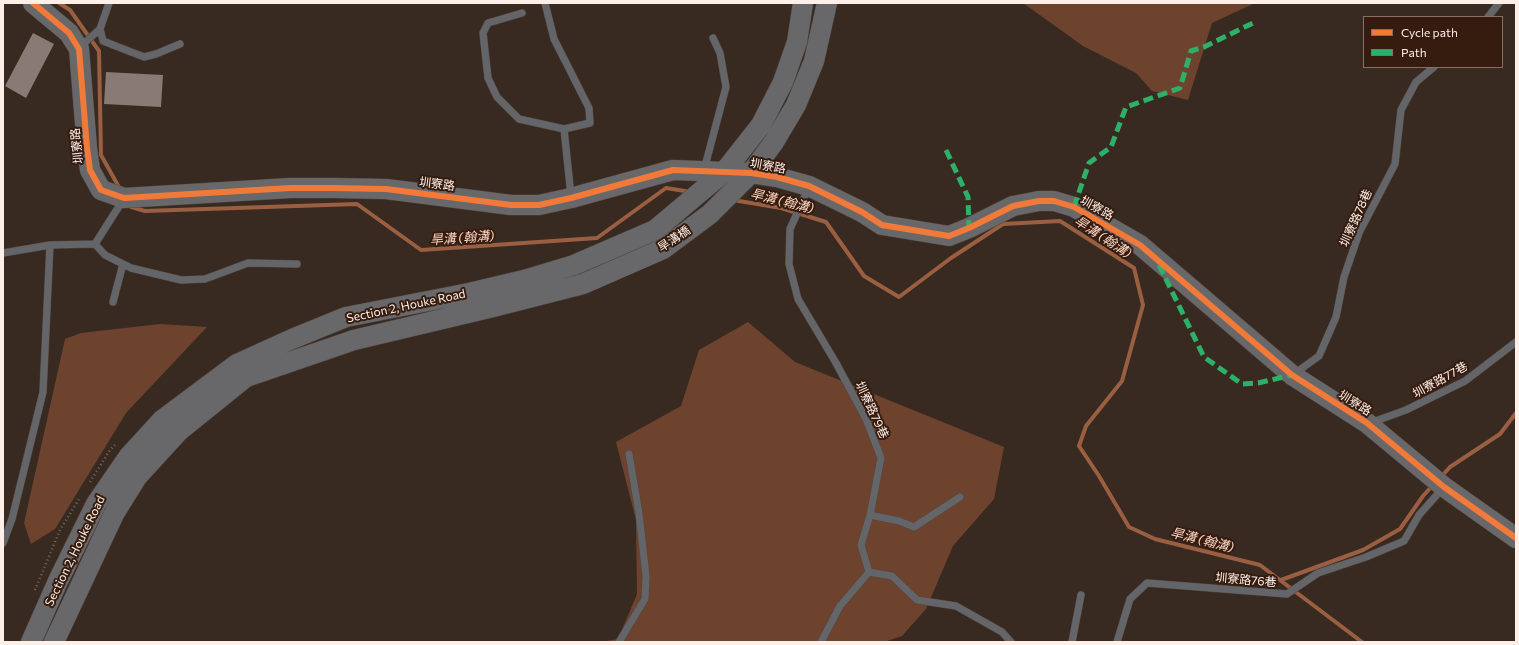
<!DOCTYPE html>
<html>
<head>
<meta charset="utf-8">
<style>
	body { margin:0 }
	#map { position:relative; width:1519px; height:645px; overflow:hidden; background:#382921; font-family:Commissioner,sans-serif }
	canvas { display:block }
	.frame { position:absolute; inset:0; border:4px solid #feefe8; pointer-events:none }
	.legend { position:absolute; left:1363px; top:16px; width:140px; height:52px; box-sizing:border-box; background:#361c0f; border:1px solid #867066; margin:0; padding:5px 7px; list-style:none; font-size:12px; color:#feefe8 }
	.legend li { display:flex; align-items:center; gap:8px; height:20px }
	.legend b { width:20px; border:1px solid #867066 }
</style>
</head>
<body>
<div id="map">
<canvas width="1519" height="645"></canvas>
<div class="frame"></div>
<ul class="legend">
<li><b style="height:5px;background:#f17a3a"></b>Cycle path</li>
<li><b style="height:5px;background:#2db169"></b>Path</li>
</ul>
</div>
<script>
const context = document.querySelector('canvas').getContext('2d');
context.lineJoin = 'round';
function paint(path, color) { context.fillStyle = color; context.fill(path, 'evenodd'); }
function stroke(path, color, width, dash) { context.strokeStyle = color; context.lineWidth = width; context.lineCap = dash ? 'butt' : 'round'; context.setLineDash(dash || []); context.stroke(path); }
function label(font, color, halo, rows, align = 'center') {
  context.font = font + ' Commissioner,"Noto Sans TC",sans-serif'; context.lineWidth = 4; context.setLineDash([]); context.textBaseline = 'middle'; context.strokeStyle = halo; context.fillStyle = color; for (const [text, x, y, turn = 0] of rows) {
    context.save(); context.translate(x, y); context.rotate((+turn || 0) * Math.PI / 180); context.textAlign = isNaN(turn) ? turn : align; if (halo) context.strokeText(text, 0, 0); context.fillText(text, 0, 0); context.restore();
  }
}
paint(new Path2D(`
	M 1023,3 L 1255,3 L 1212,23 L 1188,100 L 1152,91 L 1136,73 L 1083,46 Z
	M 748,322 L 795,362 L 1004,447 L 994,499 L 953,546 L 926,609 L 902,636 L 884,642 L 601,642 L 618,639 L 637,594 L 636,520 L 616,442 L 681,406 L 699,350 Z
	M 160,324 L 207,327 L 126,413 L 55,529 L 31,544 L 24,523 L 65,339 L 81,333 Z`), '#6e432e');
stroke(new Path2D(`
	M 59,3 L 70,10 L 99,51 L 101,155 L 120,189
	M 733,200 L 781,208 L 826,222 L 864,276 L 899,297 L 951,258 L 1003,224 L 1060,221 L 1134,268 L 1143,305 L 1122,381 L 1086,426 L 1079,446 L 1099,476 L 1129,527 L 1155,539 L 1260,565 L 1362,642
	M 129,205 L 131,207 L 145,211 L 357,204 L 421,250 L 597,238 L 666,188 L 691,192
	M 1441,477 L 1450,467 L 1500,434 L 1516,413
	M 1281,580 L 1363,550 L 1400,529 L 1423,496 L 1433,485`), '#9a5f41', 4);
paint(new Path2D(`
	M 33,33 L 54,44 L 26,98 L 5,86 Z
	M 106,72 L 163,75 L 161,107 L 104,104 Z`), '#887a74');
const lane = new Path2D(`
	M 545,3 L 554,39 L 589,108 L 590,123 L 564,129 L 571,196
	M 522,13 L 488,23 L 483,33 L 488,78 L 497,97 L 519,119 L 564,129
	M 1488,17 L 1499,3
	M 100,29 L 103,41 L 144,57 L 156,54 L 180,44
	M 80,47 L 100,29 L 109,3
	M 704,170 L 726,87 L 720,53 L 713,38
	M 809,187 L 790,229 L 789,264 L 798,299 L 836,363 L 866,419 L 881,458 L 870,515 L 861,545 L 869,572 L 840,606 L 821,642
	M 95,244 L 105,255 L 131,268 L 181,280 L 205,279 L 248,263 L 297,264
	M 3,253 L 50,245 L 95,244 L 123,200
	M 113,302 L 123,264
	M 1294,374 L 1319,356 L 1336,317 L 1344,277 L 1359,233 L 1395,164 L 1401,110 L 1416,82 L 1434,67
	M 1370,423 L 1406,410 L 1465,381 L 1516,342
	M 870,515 L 899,521 L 914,527 L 960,497
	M 3,543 L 12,519 L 43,392 L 50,245
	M 869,572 L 892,576 L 917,600 L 956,606 L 1002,632 L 1011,642
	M 619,642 L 645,599 L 646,576 L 639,513 L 629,454
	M 1072,642 L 1081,595
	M 1117,642 L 1130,599 L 1147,583 L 1287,594 L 1318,573 L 1366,557 L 1404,541 L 1419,515 L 1443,488`);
const secondary = new Path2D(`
	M 33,3 L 69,33 L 79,49 L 87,148 L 90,170 L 101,190 L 124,198 L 290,188 L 333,188 L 386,189 L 511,205 L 539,205 L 571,198 L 673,170 L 751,173 L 777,177 L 809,186 L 862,212 L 882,225 L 949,236 L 969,228 L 1013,206 L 1039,201 L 1054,201 L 1074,207 L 1140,245 L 1292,375 L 1367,423 L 1444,487 L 1516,538
	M 31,642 L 58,581 L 96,504 L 129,456 L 162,420 L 237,364 L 292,339 L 346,317 L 469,293 L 524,280 L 574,265 L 655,230 L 724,172 L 761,125 L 783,82 L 797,42 L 803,3
	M 54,642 L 114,514 L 137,477 L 179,431 L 246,377 L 354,340 L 493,307 L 583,284 L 663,249 L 710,214 L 751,173 L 774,142 L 796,105 L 814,61 L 827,3`);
stroke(lane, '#52463f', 8);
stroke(secondary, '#52463f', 21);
stroke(new Path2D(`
	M 90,482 L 110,450 L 115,445
	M 35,590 L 60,530 L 79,499`), '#6d6a69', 2.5, [1, 3]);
stroke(lane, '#646569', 7);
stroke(secondary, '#68686a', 20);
stroke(new Path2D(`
	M 946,150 L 968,197 L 969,228
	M 1074,207 L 1089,163 L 1111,147 L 1126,107 L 1180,88 L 1191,51 L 1204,47 L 1257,21
	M 1159,265 L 1204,357 L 1242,384 L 1258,383 L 1292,375`), '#2db169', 5, [10, 5]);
stroke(new Path2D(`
	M 33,3 L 69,33 L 79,49 L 87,148 L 90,170 L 101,190 L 124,198 L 290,188 L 333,188 L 386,189 L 511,205 L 539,205 L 571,198 L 673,170 L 751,173 L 777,177 L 809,186 L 862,212 L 882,225 L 949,236 L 969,228 L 1013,206 L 1039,201 L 1054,201 L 1074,207 L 1140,245 L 1292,375 L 1367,423 L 1444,487 L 1516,538`), '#f17a3a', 6);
label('12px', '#feefe8', '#361c0f', [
	["圳寮路",77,146,-96],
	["圳寮路",768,166,10],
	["圳寮路",437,184,7],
	["圳寮路",1097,208,29],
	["圳寮路78巷",1356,218,-66],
	["旱溝橋",674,239,-34],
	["Section 2, Houke Road",406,306,-12],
	["圳寮路77巷",1440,380,-29],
	["圳寮路",1355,403,32],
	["圳寮路79巷",872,410,65],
	["Section 2, Houke Road",75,551,-64],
	["圳寮路76巷",1246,580,5]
]);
label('italic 13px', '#fcd5c3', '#361c0f', [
	["旱溝 (翰溝)",782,201,14],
	["旱溝 (翰溝)",1103,237,33],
	["旱溝 (翰溝)",462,238,-4],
	["旱溝 (翰溝)",1202,540,14]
]);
</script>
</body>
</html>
